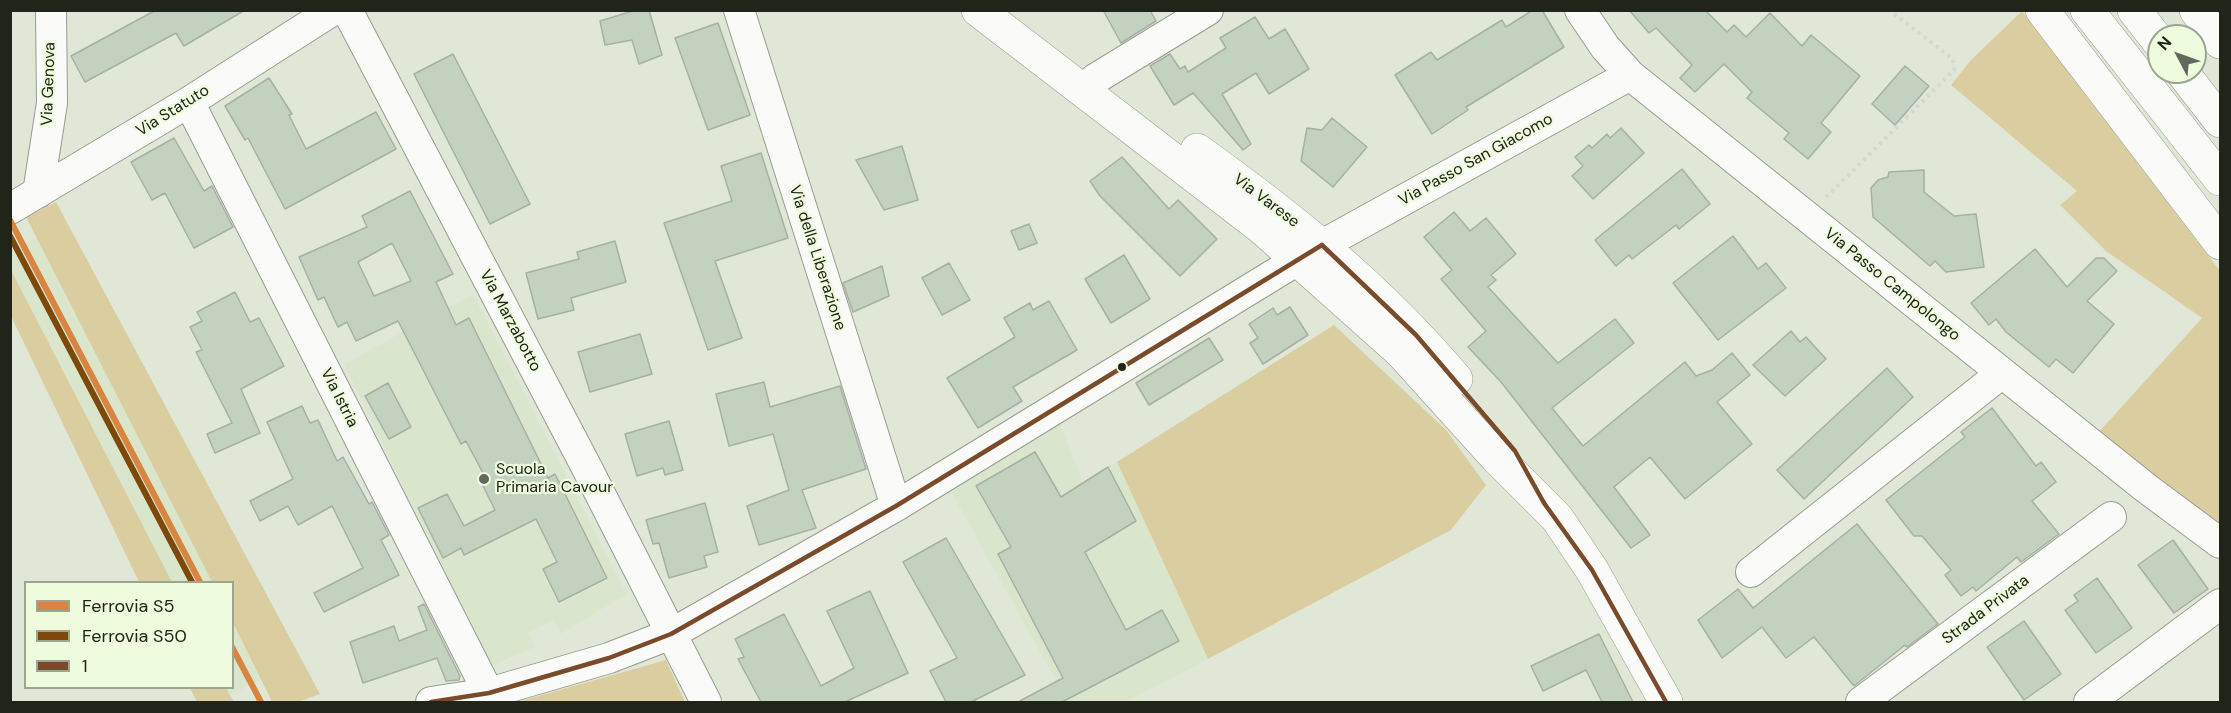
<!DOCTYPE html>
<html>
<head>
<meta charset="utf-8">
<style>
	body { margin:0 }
	#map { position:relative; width:2231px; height:713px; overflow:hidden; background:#e0e7d7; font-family:"DM Sans",sans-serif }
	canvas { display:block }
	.frame { position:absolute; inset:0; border:12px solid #202419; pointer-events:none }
	.legend { position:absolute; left:24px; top:581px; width:210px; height:108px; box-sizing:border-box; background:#effbdd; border:2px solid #9ca58f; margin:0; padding:8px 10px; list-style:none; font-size:18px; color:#202419 }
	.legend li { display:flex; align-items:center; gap:12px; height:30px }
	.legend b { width:30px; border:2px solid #9ca58f }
	.north { position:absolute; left:2147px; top:24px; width:60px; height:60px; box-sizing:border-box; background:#effbdd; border:2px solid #9ca58f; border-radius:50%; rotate:311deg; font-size:16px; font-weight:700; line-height:24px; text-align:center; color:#202419 }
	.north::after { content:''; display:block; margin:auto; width:21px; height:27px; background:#63685c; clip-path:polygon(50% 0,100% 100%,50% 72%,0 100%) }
</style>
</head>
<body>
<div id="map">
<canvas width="2231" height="713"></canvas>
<div class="frame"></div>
<ul class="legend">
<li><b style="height:8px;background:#d78540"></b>Ferrovia S5</li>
<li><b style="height:8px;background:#7d4808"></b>Ferrovia S50</li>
<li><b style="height:8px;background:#7a4b2a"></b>1</li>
</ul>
<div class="north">N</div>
</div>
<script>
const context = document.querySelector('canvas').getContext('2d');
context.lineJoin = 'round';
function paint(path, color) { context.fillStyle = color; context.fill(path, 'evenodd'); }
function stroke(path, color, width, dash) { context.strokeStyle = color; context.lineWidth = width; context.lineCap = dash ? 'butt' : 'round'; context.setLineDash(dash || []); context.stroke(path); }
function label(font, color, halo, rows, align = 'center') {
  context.font = font + ' "DM Sans",sans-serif'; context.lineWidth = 4.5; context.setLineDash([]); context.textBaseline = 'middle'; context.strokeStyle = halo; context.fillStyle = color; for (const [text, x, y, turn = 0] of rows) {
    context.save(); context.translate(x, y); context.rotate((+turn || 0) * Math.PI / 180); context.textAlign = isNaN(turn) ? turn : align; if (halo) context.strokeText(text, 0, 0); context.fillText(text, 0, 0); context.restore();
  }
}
paint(new Path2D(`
	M 37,237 L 97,354 L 212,582 L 172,582 L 11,270 L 11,251 Z
	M 473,294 L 627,594 L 560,634 L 554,620 L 528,633 L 535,647 L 491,666 L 344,364 Z
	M 1059,421 L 1083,483 L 1117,462 L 1208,659 L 1125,702 L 1068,702 L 950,490 Z
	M 233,623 L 261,680 L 230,695 L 226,688 L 232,688 Z`), '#dae6cb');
paint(new Path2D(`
	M 2022,11 L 2220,271 L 2220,528 L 2099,432 L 2202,318 L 2106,251 L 2060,205 L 2077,191 L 1951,85 L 1970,61 Z
	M 56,202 L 320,694 L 298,702 L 272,702 L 233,623 L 232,582 L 212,582 L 26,217 Z
	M 11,270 L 172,582 L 139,582 L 11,316 Z
	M 1334,325 L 1446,430 L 1486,485 L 1451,530 L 1208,659 L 1117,462 Z
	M 666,660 L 685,702 L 517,702 Z
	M 190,688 L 226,688 L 234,702 L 197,702 Z`), '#dacea0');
const building = new Path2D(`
	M 156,10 L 245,10 L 184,46 L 176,33 L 85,82 L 71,56 Z
	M 636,10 L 649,10 L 662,55 L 639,64 L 632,40 L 605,45 L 600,21 Z
	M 1103,10 L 1150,10 L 1156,21 L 1121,43 Z
	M 1533,10 L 1542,10 L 1564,47 L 1466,107 L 1468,110 L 1432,134 L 1395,75 L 1431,52 L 1437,60 L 1502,20 L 1506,27 Z
	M 1629,10 L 1705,10 L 1727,32 L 1734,25 L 1746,37 L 1770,13 L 1802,46 L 1811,35 L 1860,76 L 1821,123 L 1831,132 L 1808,159 L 1784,139 L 1789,133 L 1747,98 L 1752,92 L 1724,64 L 1695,92 L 1680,78 L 1692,65 L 1656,28 L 1649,33 Z
	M 1255,17 L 1269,39 L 1285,29 L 1309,69 L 1269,94 L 1256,73 L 1222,94 L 1251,144 L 1243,150 L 1193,93 L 1174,105 L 1150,66 L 1170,54 L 1180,69 L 1185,66 L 1188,72 L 1226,48 L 1220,38 Z
	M 718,23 L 750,115 L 708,130 L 675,38 Z
	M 453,54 L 530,204 L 490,224 L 414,74 Z
	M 1905,66 L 1929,86 L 1895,125 L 1872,104 Z
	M 269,78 L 292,114 L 289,115 L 306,149 L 376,112 L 396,149 L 285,209 L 248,138 L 245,140 L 225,106 Z
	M 1332,118 L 1367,147 L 1333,187 L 1301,161 L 1307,128 L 1322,130 Z
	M 1621,128 L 1644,153 L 1593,199 L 1572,176 L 1583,166 L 1575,157 L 1589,145 L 1592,148 L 1607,134 L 1610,138 Z
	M 174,138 L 204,191 L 212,186 L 233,227 L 194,248 L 165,193 L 152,200 L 131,162 Z
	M 902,146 L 918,200 L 884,210 L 856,160 Z
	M 761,153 L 788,238 L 715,261 L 742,338 L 708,350 L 664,223 L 732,201 L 721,166 Z
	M 1122,157 L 1169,209 L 1178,200 L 1217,239 L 1180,276 L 1100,196 L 1090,181 Z
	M 1682,169 L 1710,204 L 1679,229 L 1676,225 L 1632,259 L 1629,255 L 1616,266 L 1595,240 Z
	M 1924,170 L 1924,192 L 1954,216 L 1976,214 L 1984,267 L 1946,272 L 1935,261 L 1930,266 L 1873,217 L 1871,188 L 1878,180 L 1888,177 L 1889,172 Z
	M 410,191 L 453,274 L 436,282 L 456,325 L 469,318 L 548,478 L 555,474 L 607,578 L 559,602 L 543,569 L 557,562 L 536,519 L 464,555 L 461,548 L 443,558 L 418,508 L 447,494 L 464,526 L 495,510 L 479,478 L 484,475 L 466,441 L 461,444 L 398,321 L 356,341 L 347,322 L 338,327 L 324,297 L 318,300 L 299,257 L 367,227 L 362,216 ZM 392,243 L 411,281 L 374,296 L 358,262 Z
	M 1454,212 L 1470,231 L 1486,218 L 1516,254 L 1491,275 L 1496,280 L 1488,287 L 1558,363 L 1615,319 L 1634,343 L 1552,408 L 1583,446 L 1685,362 L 1696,376 L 1712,370 L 1732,353 L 1750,375 L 1717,402 L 1752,444 L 1685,499 L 1650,457 L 1614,487 L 1650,535 L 1631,548 L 1501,382 L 1468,347 L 1486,331 L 1441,279 L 1452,270 L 1424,237 Z
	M 1029,224 L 1037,243 L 1019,250 L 1011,231 Z
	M 1733,236 L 1758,269 L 1766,263 L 1786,288 L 1718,340 L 1673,283 Z
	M 615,241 L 626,282 L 571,298 L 574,310 L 538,319 L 526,273 L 579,259 L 577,252 Z
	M 2035,249 L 2067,287 L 2096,258 L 2104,258 L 2117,271 L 2087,301 L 2114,324 L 2073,373 L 2056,359 L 2049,367 L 2006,332 L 1996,319 L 1989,325 L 1971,303 Z
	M 1124,255 L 1150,299 L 1111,323 L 1085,279 Z
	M 949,263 L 970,300 L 942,315 L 922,278 Z
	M 882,266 L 889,296 L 853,312 L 843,283 Z
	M 235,292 L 250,322 L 259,318 L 284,366 L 241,389 L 260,433 L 215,453 L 207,434 L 232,423 L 196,352 L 202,350 L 190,327 L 202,321 L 197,312 Z
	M 1049,301 L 1077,350 L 1013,387 L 1022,401 L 978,428 L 947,378 L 1015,337 L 1004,318 L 1030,303 L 1033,310 Z
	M 1290,307 L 1308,335 L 1263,364 L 1250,343 L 1258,338 L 1249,324 L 1273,308 L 1277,315 Z
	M 1791,331 L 1800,342 L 1806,337 L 1826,359 L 1785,396 L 1753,365 Z
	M 640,334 L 652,374 L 590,392 L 578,352 Z
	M 1209,338 L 1223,360 L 1149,405 L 1136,383 Z
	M 1887,368 L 1913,397 L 1804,499 L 1777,470 Z
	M 764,382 L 770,407 L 840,386 L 866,469 L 802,490 L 816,528 L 759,545 L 747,506 L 789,490 L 773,434 L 729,446 L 716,394 Z
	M 388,383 L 411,427 L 389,439 L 365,396 Z
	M 302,406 L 310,423 L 318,420 L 337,461 L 343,457 L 369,504 L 372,502 L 389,535 L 381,540 L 399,575 L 324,612 L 314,593 L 363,568 L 332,506 L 298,525 L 288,506 L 260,521 L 250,501 L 293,479 L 267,422 Z
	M 1992,408 L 2036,466 L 2041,462 L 2056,482 L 2032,501 L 2059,534 L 2021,562 L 2017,557 L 1976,591 L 1973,587 L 1961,596 L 1945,575 L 1951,570 L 1922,536 L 1914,536 L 1886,500 L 1965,437 L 1961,432 Z
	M 669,421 L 683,470 L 665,475 L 663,468 L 637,476 L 625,434 Z
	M 1035,452 L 1061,497 L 1108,467 L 1136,521 L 1085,552 L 1126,630 L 1162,610 L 1179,641 L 1062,702 L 1018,702 L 1063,678 L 998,554 L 1011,547 L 976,486 Z
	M 705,503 L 718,552 L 704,556 L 707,567 L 669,578 L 659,543 L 653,544 L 646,520 Z
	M 1857,524 L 1938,624 L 1907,647 L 1905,645 L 1854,686 L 1814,637 L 1786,658 L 1762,627 L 1722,658 L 1698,620 L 1738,589 L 1753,608 Z
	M 946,538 L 1025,675 L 971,702 L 946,702 L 930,671 L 957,658 L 903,562 Z
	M 2173,540 L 2208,589 L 2174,613 L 2138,565 Z
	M 2097,578 L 2132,628 L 2096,653 L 2065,610 L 2078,601 L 2074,595 Z
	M 870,591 L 908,673 L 845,702 L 761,702 L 738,659 L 744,657 L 735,639 L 784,614 L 821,686 L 854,668 L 827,611 Z
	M 424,604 L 460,676 L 459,680 L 446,681 L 437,658 L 363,683 L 350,642 L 394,626 L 399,641 L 427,630 L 418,607 Z
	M 2024,621 L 2061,674 L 2024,700 L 1987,647 Z
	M 1599,634 L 1633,702 L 1602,702 L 1586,670 L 1543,691 L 1531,666 Z`);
paint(building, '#c3d2bf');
stroke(building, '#a8afa4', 1.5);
const minor = new Path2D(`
	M 347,10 L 588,470 L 706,702
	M 739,10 L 896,506
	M 1580,10 L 1605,47 L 1630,75 L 2146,488 L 2220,543
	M 1082,91 L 1095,79 L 1208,10
	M 189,102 L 493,702
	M 38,193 L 52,103 L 51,10
	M 10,209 L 189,102 L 333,10
	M 1751,572 L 2002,373
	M 431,702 L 489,693 L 609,658 L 671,634 L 896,506 L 1322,245 L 1630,75
	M 1861,702 L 2111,517
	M 2089,702 L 2220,604`);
const major = new Path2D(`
	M 978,10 L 1262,228 L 1401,352 L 1496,457 L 1557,518 L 1592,570 L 1666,702
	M 1197,150 C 1291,217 1381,290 1456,379`);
const highway = new Path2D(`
	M 2042,10 L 2220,243
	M 2087,10 L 2220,179
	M 2134,10 L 2159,42
	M 2196,10 L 2220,42
	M 2182,72 L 2220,121`);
stroke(minor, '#979c90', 32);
stroke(major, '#979c90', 34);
stroke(highway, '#979c90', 34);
stroke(new Path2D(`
	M 1826,197 L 1954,70 L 1953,59 L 1889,10`), '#d4d6d1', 4, [3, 4.5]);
stroke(minor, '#fafbf9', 30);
stroke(major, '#fafbf9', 33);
stroke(highway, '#fafbf9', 33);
stroke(new Path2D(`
	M 1322,245 L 1416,335 L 1515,451 L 1544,503 L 1592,570 L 1666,702
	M 431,702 L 489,693 L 609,658 L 671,634 L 896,506 L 1322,245`), '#7a4b2a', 4.5);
stroke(new Path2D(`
	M 10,220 L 200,582
	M 232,647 L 261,702`), '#d78540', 6);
stroke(new Path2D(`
	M 10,236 L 192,582`), '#7d4808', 6);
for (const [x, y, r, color] of [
	[1122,367,5,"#202419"],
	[484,479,6,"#63685c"]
]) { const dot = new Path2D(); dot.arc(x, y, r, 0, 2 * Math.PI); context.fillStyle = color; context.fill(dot); stroke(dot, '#effbdd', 2); }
label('16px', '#202419', '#effbdd', [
	["Via Genova",49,84,-88],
	["Via Statuto",173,111,-32],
	["Via Passo San Giacomo",1476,160,-29],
	["Via Varese",1266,201,37],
	["Via della Liberazione",817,258,72],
	["Via Passo Campolongo",1892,285,39],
	["Via Marzabotto",510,321,62],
	["Via Istria",339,398,63],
	["Strada Privata",1986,610,-37]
]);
label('16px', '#202419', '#effbdd', [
	["Scuola",496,470],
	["Primaria Cavour",496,488]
], 'left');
</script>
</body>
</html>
